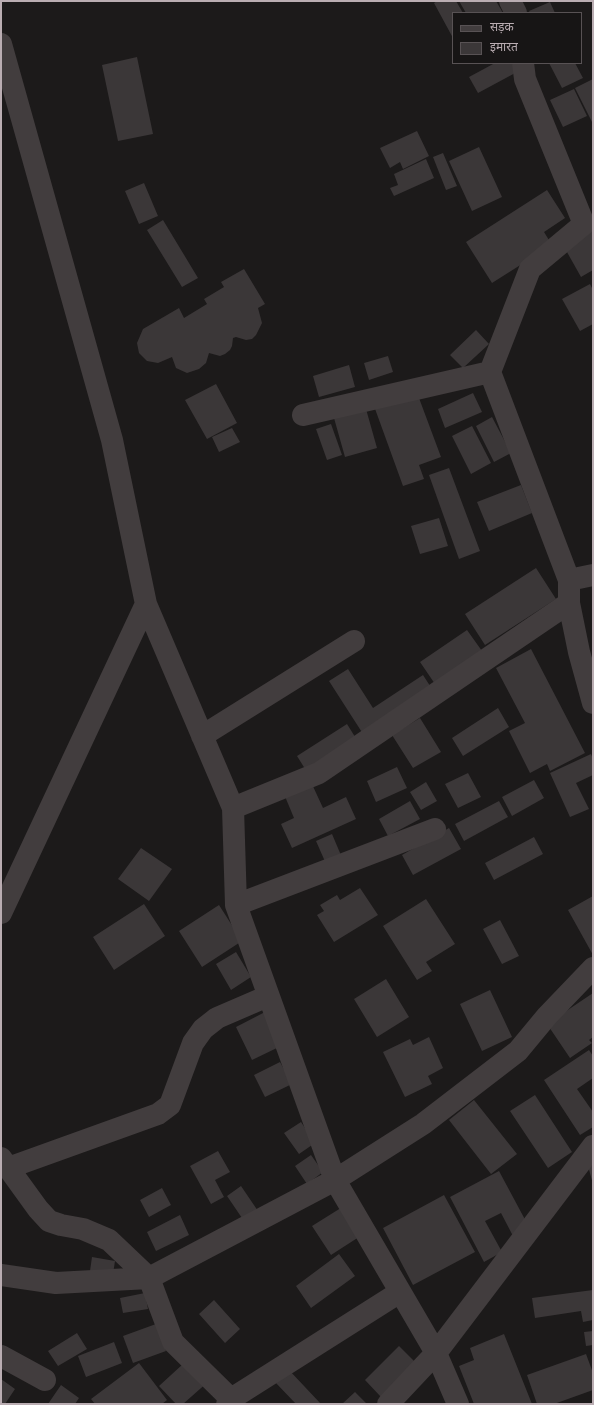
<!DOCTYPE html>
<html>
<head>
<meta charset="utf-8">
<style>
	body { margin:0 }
	#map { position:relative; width:594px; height:1405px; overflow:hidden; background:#1c1a1a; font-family:Helvetica,"Noto Sans Devanagari",sans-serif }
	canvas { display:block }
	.frame { position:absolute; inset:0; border:2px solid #baadb2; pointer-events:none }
	.legend { position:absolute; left:452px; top:12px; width:130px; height:52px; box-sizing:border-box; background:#171515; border:1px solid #585254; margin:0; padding:5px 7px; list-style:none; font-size:12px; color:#baadb2 }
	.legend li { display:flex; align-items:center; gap:8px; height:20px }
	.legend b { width:20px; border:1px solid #585254 }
</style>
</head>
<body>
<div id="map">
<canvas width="594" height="1405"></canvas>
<div class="frame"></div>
<ul class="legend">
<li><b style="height:5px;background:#423d3e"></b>सड़क</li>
<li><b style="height:11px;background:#3b3738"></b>इमारत</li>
</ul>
</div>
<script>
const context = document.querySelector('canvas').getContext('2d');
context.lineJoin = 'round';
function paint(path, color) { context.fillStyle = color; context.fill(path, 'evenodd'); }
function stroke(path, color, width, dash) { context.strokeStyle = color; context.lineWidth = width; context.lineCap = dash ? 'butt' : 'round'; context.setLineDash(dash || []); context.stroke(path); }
paint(new Path2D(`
	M 437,1 L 456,1 L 463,13 L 453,13 L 453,38 L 434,3 Z
	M 459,1 L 496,1 L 503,13 L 466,13 Z
	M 550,2 L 555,13 L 530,13 L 529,11 Z
	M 137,57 L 153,134 L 118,141 L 102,65 Z
	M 495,63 L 512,63 L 517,72 L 478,93 L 469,77 Z
	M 549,63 L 575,63 L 583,78 L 562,88 Z
	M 593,79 L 593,124 L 575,88 Z
	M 574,89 L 587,116 L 563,127 L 550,100 Z
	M 417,131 L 429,156 L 403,169 L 400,162 L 390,168 L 380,148 Z
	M 479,147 L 502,197 L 472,211 L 449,161 Z
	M 443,153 L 457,186 L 446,190 L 433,157 Z
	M 426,159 L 434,178 L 394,196 L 390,188 L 398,185 L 394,174 Z
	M 144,183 L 158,216 L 139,224 L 125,191 Z
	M 547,190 L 565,218 L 544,232 L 552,245 L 492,283 L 466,242 Z
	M 163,220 L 198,278 L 182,287 L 147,230 Z
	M 591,230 L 593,233 L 593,270 L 581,277 L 563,245 Z
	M 244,269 L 265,304 L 258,308 L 262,323 L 256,335 L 252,339 L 246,340 L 236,337 L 233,338 L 232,346 L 230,350 L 225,354 L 220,356 L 209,353 L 206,363 L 199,369 L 187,373 L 176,368 L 172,357 L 158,363 L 147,361 L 139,353 L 137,343 L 143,329 L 179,308 L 184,318 L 207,304 L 204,299 L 224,287 L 221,282 Z
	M 590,284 L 593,290 L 593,324 L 580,331 L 562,299 Z
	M 476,330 L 489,344 L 463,368 L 450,355 Z
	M 388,356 L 393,372 L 369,380 L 364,363 Z
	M 349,365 L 355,387 L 319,397 L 313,376 Z
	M 216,384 L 237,423 L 207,439 L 185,400 Z
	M 416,390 L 441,457 L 419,465 L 424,479 L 403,486 L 374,406 Z
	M 473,393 L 482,412 L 445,428 L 438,409 Z
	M 366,409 L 377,448 L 345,457 L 334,418 Z
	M 492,417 L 511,453 L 494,462 L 476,426 Z
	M 331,424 L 342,455 L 327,460 L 316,429 Z
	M 472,426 L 491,463 L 471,474 L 452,436 Z
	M 232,428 L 240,442 L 219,452 L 212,437 Z
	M 449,468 L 480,551 L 459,559 L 429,475 Z
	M 521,485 L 532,513 L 489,531 L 477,502 Z
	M 439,518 L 448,546 L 420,554 L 411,526 Z
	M 536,568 L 556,599 L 485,645 L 465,614 Z
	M 467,630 L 482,651 L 435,684 L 420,662 Z
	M 531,649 L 585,753 L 550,771 L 547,764 L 530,773 L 509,731 L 525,723 L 496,668 Z
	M 348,669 L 373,708 L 423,675 L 434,692 L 365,737 L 329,681 Z
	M 498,708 L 509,727 L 463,756 L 452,738 Z
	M 420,718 L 441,752 L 413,768 L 392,735 Z
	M 347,724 L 357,740 L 307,772 L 297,756 Z
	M 591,754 L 593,759 L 593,775 L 576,783 L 589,809 L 570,817 L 550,773 Z
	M 397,767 L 407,788 L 376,802 L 367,781 Z
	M 468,773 L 481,797 L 458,808 L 445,784 Z
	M 534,780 L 544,798 L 512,816 L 502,797 Z
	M 311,782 L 323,808 L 346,797 L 356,819 L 292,848 L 281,824 L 294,818 L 284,794 Z
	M 426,782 L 437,801 L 421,810 L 410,792 Z
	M 410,801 L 420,819 L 388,836 L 379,819 Z
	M 499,801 L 508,817 L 464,841 L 455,824 Z
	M 449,828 L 461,849 L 413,875 L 402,855 Z
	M 332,834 L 343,860 L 327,866 L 316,841 Z
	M 534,837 L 543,854 L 494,880 L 485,863 Z
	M 141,848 L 172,869 L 149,901 L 118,879 Z
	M 360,888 L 378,915 L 334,942 L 317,915 L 324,911 L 320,905 L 337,895 L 340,900 Z
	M 593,896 L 593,955 L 568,910 Z
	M 426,899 L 455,944 L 426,962 L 432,971 L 417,980 L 383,926 Z
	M 144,904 L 165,936 L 114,970 L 93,937 Z
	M 219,905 L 242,941 L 202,967 L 179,931 Z
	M 500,920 L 519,956 L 502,964 L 483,929 Z
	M 236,952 L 251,977 L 231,990 L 216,964 Z
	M 386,979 L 409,1017 L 377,1037 L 354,999 Z
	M 490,990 L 512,1037 L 482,1051 L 460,1004 Z
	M 593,993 L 593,1037 L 589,1040 L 592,1043 L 570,1058 L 547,1024 Z
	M 265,1012 L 281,1046 L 252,1060 L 236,1027 Z
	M 429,1037 L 443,1068 L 428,1076 L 432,1084 L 405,1097 L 383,1052 L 410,1039 L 413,1045 Z
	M 589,1050 L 593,1056 L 593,1078 L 577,1089 L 593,1112 L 593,1127 L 580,1135 L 544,1080 Z
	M 280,1062 L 292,1084 L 265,1097 L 254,1075 Z
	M 535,1095 L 572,1152 L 548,1168 L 510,1111 Z
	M 474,1100 L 517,1154 L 491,1174 L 449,1120 Z
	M 301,1122 L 315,1143 L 299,1154 L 284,1133 Z
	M 218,1151 L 230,1172 L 215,1180 L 224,1197 L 211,1204 L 190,1166 Z
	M 311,1155 L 323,1172 L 307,1184 L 295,1166 Z
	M 593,1165 L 593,1184 L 588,1166 Z
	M 499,1171 L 529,1227 L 513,1236 L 501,1213 L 485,1221 L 502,1252 L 484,1262 L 450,1197 Z
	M 241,1186 L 258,1211 L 244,1221 L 227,1196 Z
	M 162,1188 L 171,1205 L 149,1217 L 140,1200 Z
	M 444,1195 L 475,1252 L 413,1285 L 383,1228 Z
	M 344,1206 L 362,1235 L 331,1255 L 312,1226 Z
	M 180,1215 L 189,1235 L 156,1251 L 147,1232 Z
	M 339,1254 L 355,1276 L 311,1308 L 296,1286 Z
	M 92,1257 L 115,1261 L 113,1274 L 90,1271 Z
	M 593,1290 L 593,1320 L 583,1322 L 581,1311 L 535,1318 L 532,1298 Z
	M 145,1293 L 148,1309 L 123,1313 L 120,1298 Z
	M 214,1300 L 240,1329 L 225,1343 L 199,1314 Z
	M 156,1324 L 166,1351 L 133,1363 L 123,1336 Z
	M 593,1331 L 593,1345 L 586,1346 L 584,1332 Z
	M 77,1333 L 87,1349 L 58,1366 L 48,1351 Z
	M 504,1334 L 532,1404 L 474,1404 L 459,1366 L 474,1360 L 470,1348 Z
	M 114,1342 L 122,1363 L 86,1377 L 78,1356 Z
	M 399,1346 L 416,1363 L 381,1397 L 365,1380 Z
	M 586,1354 L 593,1373 L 593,1390 L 554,1404 L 537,1404 L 527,1375 Z
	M 139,1363 L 167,1400 L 162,1404 L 95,1404 L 91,1399 Z
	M 183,1364 L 209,1381 L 183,1404 L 176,1404 L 159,1386 Z
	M 288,1369 L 321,1404 L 296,1404 L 275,1382 Z
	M 1,1379 L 15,1389 L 5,1404 L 1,1404 Z
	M 61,1385 L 79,1398 L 75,1404 L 48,1404 Z
	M 355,1392 L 367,1404 L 342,1404 Z`), '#3b3738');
stroke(new Path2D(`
	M 510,1 L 516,13
	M 1,44 L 112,440 L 146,604 L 233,808 L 236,905 L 335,1180 L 436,1353 L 458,1404
	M 523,63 L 525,79 L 584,224 L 530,269 L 490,372 L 569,580 L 569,603 L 579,652 L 593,703
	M 303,415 L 490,372
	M 569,580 L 593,575
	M 202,736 L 354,641
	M 233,808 L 319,773 L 569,603
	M 236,905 L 435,829
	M 1,913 L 146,604
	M 1,1158 L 38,1209 L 49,1221 L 61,1225 L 83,1229 L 109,1240 L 149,1278 L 173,1342 L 231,1399
	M 8,1168 L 158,1114 L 170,1105 L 193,1043 L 203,1029 L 217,1018 L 268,996
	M 1,1275 L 56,1283 L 149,1278 L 335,1180 L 423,1124 L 518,1051 L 547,1016 L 593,968
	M 1,1356 L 45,1380
	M 227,1404 L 231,1399 L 400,1292
	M 388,1404 L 436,1353 L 593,1146`), '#423d3e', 22);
</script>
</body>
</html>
